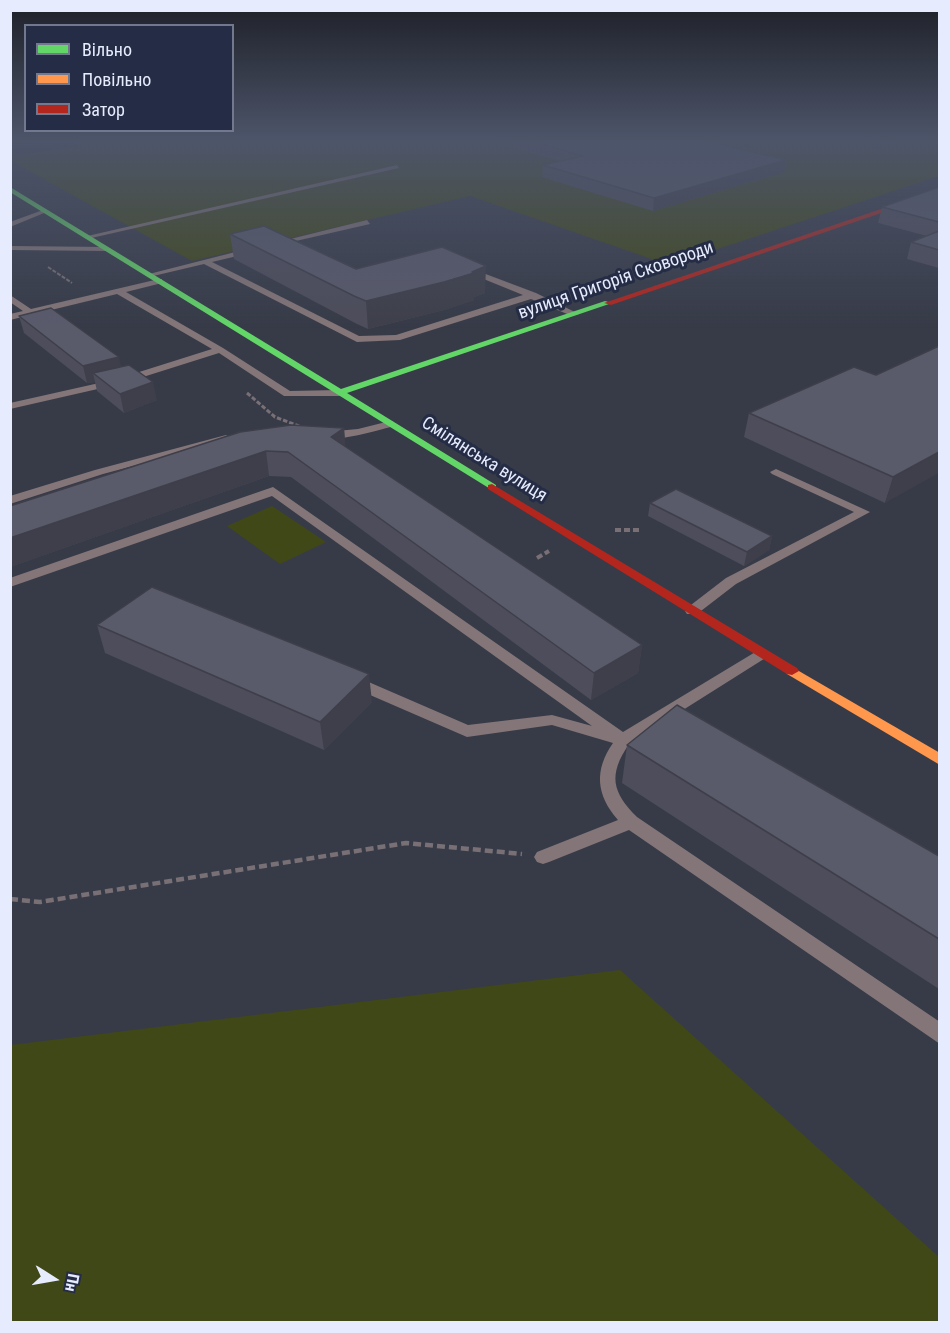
<!DOCTYPE html>
<html>
<head>
<meta charset="utf-8">
<style>
	body { margin:0 }
	#map { position:relative; width:950px; height:1333px; overflow:hidden; background:#373b48; font-family:"Roboto Condensed",sans-serif }
	canvas { display:block }
	.frame { position:absolute; inset:0; border:12px solid #e6ecfd; pointer-events:none }
	.legend { position:absolute; left:24px; top:24px; width:210px; height:108px; box-sizing:border-box; background:#252c45; border:2px solid #72798f; margin:0; padding:8px 10px; list-style:none; font-size:18px; color:#e6ecfd }
	.legend li { display:flex; align-items:center; gap:12px; height:30px }
	.legend b { width:30px; border:2px solid #72798f }
	.north { position:absolute; left:24px; top:1249px; width:60px; height:60px; -webkit-text-stroke:4px #252c45; paint-order:stroke; rotate:101deg; font-size:16px; font-weight:700; line-height:24px; text-align:center; color:#e6ecfd }
	.north::after { content:''; display:block; margin:auto; width:21px; height:27px; background:#e6ecfd; clip-path:polygon(50% 0,100% 100%,50% 72%,0 100%) }
</style>
</head>
<body>
<div id="map">
<canvas width="950" height="1333"></canvas>
<div class="frame"></div>
<ul class="legend">
<li><b style="height:8px;background:#63d668"></b>Вільно</li>
<li><b style="height:8px;background:#ff974d"></b>Повільно</li>
<li><b style="height:8px;background:#b3261e"></b>Затор</li>
</ul>
<div class="north">Пн</div>
</div>
<script>
const context = document.querySelector('canvas').getContext('2d');
context.lineJoin = 'round';
function paint(path, color) { context.fillStyle = color; context.fill(path, 'evenodd'); }
function stroke(path, color, width, dash) { context.strokeStyle = color; context.lineWidth = width; context.lineCap = dash ? 'butt' : 'round'; context.setLineDash(dash || []); context.stroke(path); }
function label(font, color, halo, rows, align = 'center') {
  context.font = font + ' "Roboto Condensed",sans-serif'; context.lineWidth = 6; context.setLineDash([]); context.textBaseline = 'middle'; context.strokeStyle = halo; context.fillStyle = color; for (const [text, x, y, turn = 0] of rows) {
    context.save(); context.translate(x, y); context.rotate((+turn || 0) * Math.PI / 180); context.textAlign = isNaN(turn) ? turn : align; if (halo) context.strokeText(text, 0, 0); context.fillText(text, 0, 0); context.restore();
  }
}
paint(new Path2D(`
	M 70,141 L 940,141 L 939,176 L 669,265 L 470,196 L 192,261 L 11,161 L 11,157 L 77,146 Z
	M 272,506 L 326,542 L 280,564 L 227,526 Z
	M 620,970 L 939,1257 L 939,1322 L 11,1322 L 11,1045 Z`), '#414818');
stroke(new Path2D(`
	M 48,267 L 72,283`), '#787075', 2, [4, 1.5]);
stroke(new Path2D(`
	M 247,393 L 275,417 L 299,426`), '#787075', 3, [4.5, 2]);
stroke(new Path2D(`
	M 615,530 L 640,530
	M 537,558 L 549,551`), '#787075', 4, [6, 3]);
stroke(new Path2D(`
	M 10,899 L 40,902 L 406,843 L 522,854`), '#787075', 4.5, [8, 4]);
paint(new Path2D(`
	M 10,141 L 14,141 L 10,144 Z
	M 397,165 L 399,168 L 87,239 L 83,237 Z
	M 43,210 L 49,211 L 10,227 L 10,222 Z
	M 367,220 L 370,224 L 274,246 L 270,244 Z
	M 10,246 L 107,247 L 111,249 L 107,251 L 10,250 Z
	M 251,248 L 254,252 L 212,262 L 359,336 L 396,335 L 523,295 L 464,271 L 464,267 L 467,267 L 536,293 L 579,314 L 572,316 L 531,299 L 400,340 L 357,342 L 204,264 L 149,277 L 145,275 Z
	M 159,279 L 162,279 L 162,283 L 126,292 L 223,348 L 290,391 L 339,390 L 344,393 L 339,396 L 284,396 L 219,353 L 124,383 L 10,409 L 10,403 L 117,379 L 212,349 L 117,294 L 10,320 L 10,314 L 23,311 L 10,302 L 10,295 L 31,309 Z
	M 390,421 L 394,422 L 394,426 C 378,430 332,445 320,435 L 325,432 L 358,429 Z
	M 226,435 L 231,438 L 230,440 L 103,474 L 10,504 L 10,496 L 95,470 Z
	M 776,469 L 870,512 L 736,584 L 697,614 L 687,614 L 685,611 L 687,608 L 726,578 L 854,512 L 772,474 L 770,472 Z
	M 273,487 L 623,732 L 757,651 L 767,651 L 769,654 L 767,657 L 629,744 C 608,775 612,792 637,817 L 940,1022 L 940,1044 L 629,830 L 549,862 L 543,864 L 537,862 L 534,857 L 537,852 L 618,820 C 596,795 594,770 613,743 L 552,725 L 467,737 L 347,685 L 344,681 L 347,677 L 357,677 L 468,725 L 552,715 L 592,726 L 272,496 L 10,587 L 10,578 Z`), '#847678');
paint(new Path2D(`
	M 10,187 L 341,389 L 605,301 L 612,303 L 347,393 L 496,485 L 496,489 L 492,490 L 10,192 Z`), '#63d668');
paint(new Path2D(`
	M 792,667 L 940,753 L 940,765 L 787,674 L 785,671 Z`), '#ff974d');
paint(new Path2D(`
	M 940,189 L 940,193 L 611,305 L 604,303 Z
	M 492,484 L 797,668 L 799,671 L 792,675 L 787,674 L 488,489 L 488,485 Z`), '#b3261e');
paint(new Path2D(`
	M 495,141 L 707,141 L 786,160 L 784,172 L 653,211 L 542,177 L 543,165 L 560,161 Z
	M 859,141 L 888,141 L 876,145 Z
	M 939,187 L 939,268 L 907,259 L 911,242 L 927,236 L 878,223 L 882,207 Z
	M 230,234 L 356,269 L 485,293 L 474,297 L 474,300 L 444,310 L 368,329 L 357,324 L 234,259 Z
	M 19,316 L 121,367 L 157,400 L 124,413 L 97,391 L 95,382 L 87,383 L 24,333 Z
	M 939,346 L 885,503 L 744,437 L 749,413 L 876,375 Z
	M 344,428 L 345,447 L 642,645 L 638,673 L 591,700 L 291,477 L 269,476 L 10,567 L 10,506 Z
	M 650,503 L 772,536 L 769,550 L 744,566 L 648,516 Z
	M 97,625 L 372,702 L 324,750 L 105,653 Z
	M 627,745 L 939,856 L 939,989 L 622,783 Z`), '#4d4d5b');
paint(new Path2D(`
	M 877,141 L 888,141 L 876,145 Z
	M 786,160 L 784,172 L 653,211 L 654,198 Z
	M 486,266 L 485,293 L 474,297 L 474,300 L 444,310 L 368,329 L 366,301 L 472,272 Z
	M 119,357 L 123,375 L 93,373 L 95,382 L 87,383 L 83,366 Z
	M 153,382 L 157,400 L 124,413 L 120,394 Z
	M 344,428 L 346,452 L 331,437 Z
	M 266,451 L 269,476 L 10,567 L 10,538 Z
	M 939,452 L 939,473 L 885,503 L 893,477 Z
	M 772,536 L 769,550 L 744,566 L 747,552 Z
	M 642,645 L 638,673 L 591,700 L 594,673 Z
	M 369,674 L 372,702 L 324,750 L 320,722 Z`), '#3e3f4a');
const building = new Path2D(`
	M 532,141 L 707,141 L 786,160 L 654,198 L 543,165 L 583,156 Z
	M 939,187 L 939,222 L 882,207 Z
	M 264,226 L 356,269 L 442,247 L 486,266 L 472,272 L 474,273 L 444,282 L 366,301 L 354,296 L 230,234 Z
	M 939,231 L 939,250 L 911,242 Z
	M 51,308 L 119,357 L 83,366 L 19,316 Z
	M 939,346 L 939,452 L 893,477 L 749,413 L 854,367 L 876,375 Z
	M 129,365 L 153,382 L 120,394 L 93,373 Z
	M 291,425 L 344,428 L 331,437 L 642,645 L 594,673 L 288,452 L 266,451 L 10,538 L 10,506 L 240,432 Z
	M 676,489 L 772,536 L 747,552 L 650,503 Z
	M 152,587 L 369,674 L 320,722 L 97,625 Z
	M 677,705 L 939,856 L 939,939 L 627,745 Z`);
paint(building, '#595a6a');
stroke(building, '#3e3f4a', 1.5);
const sky = context.createLinearGradient(0, 0, 0, 328);
sky.addColorStop(0, '#1e2028');
sky.addColorStop(0.43, '#4d556a');
sky.addColorStop(1, '#4d556a00');
context.fillStyle = sky;
context.fillRect(0, 0, 950, 328);
label('18px', '#e6ecfd', '#252c45', [
	["вулиця Григорія Сковороди",616,281,-19],
	["Смілянська вулиця",484,460,32]
]);
</script>
</body>
</html>
